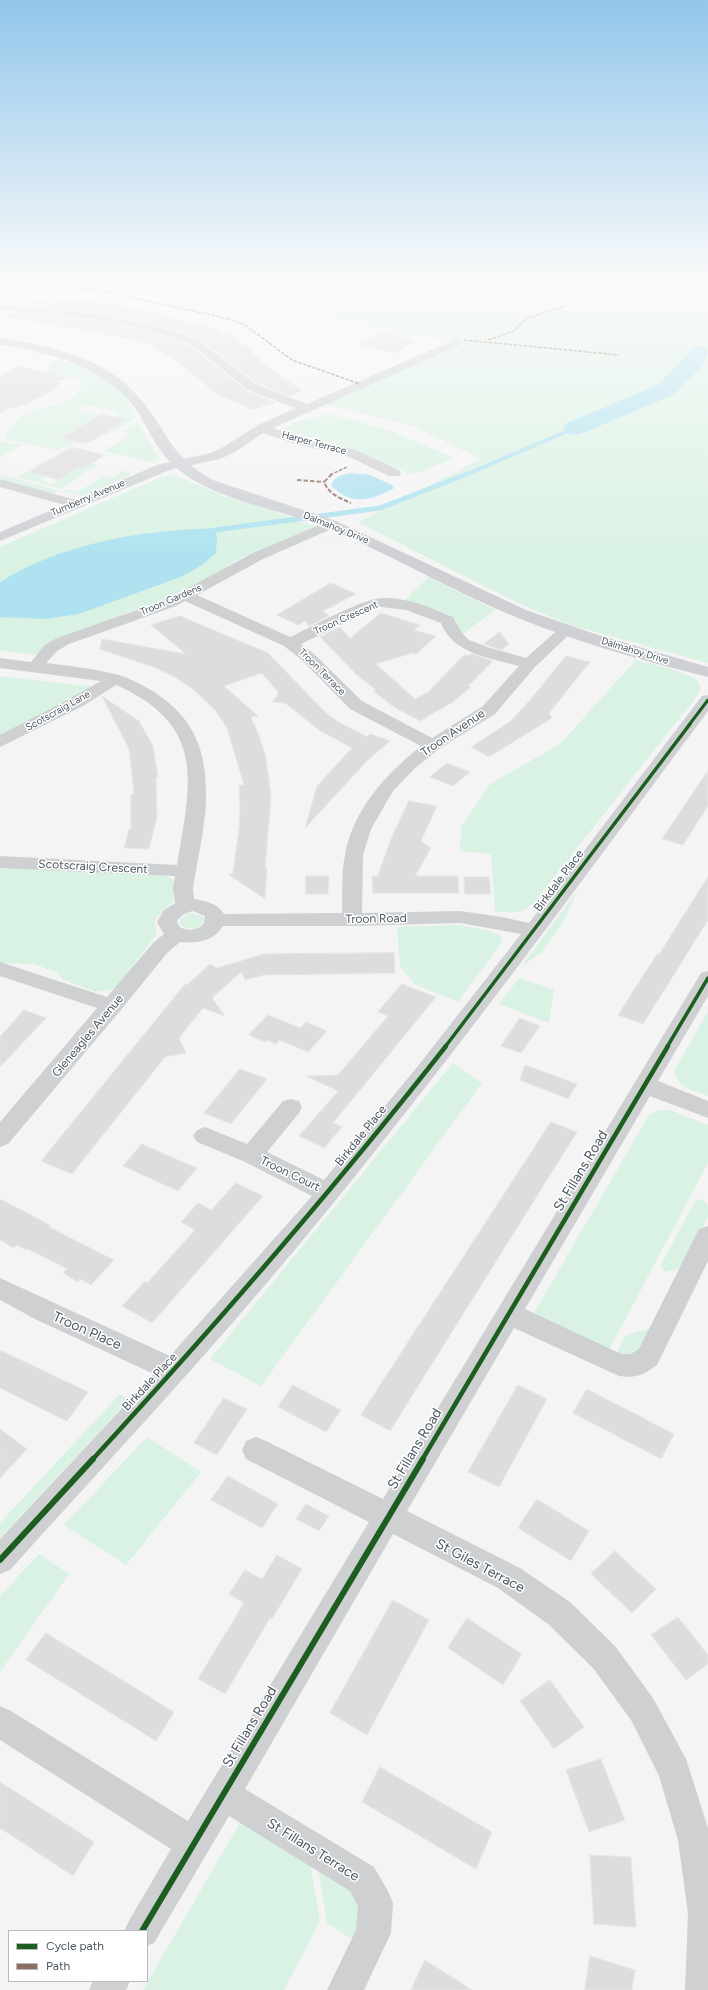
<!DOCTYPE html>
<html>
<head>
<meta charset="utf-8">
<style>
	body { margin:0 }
	#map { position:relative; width:708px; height:1990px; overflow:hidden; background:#f4f4f4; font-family:Figtree,sans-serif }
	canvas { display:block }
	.legend { position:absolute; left:8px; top:1930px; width:140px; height:52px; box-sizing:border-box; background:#fff; border:1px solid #b7bbc0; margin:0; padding:5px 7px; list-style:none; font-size:12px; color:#4a5661 }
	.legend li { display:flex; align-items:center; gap:8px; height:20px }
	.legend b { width:20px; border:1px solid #b7bbc0 }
</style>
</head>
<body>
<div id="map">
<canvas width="708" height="1990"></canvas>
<ul class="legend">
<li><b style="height:5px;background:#1b5e20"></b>Cycle path</li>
<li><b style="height:5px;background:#8d6e63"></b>Path</li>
</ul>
</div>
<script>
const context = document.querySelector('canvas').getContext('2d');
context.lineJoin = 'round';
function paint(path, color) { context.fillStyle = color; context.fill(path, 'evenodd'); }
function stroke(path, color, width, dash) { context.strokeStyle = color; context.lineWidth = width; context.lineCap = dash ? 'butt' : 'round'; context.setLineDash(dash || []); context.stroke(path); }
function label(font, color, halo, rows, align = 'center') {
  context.font = font + ' Figtree,sans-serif'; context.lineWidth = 3; context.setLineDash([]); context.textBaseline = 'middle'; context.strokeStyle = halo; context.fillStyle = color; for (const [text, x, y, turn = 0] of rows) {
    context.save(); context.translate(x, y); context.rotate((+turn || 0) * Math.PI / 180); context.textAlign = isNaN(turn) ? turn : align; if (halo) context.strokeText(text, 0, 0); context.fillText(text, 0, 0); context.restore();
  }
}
paint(new Path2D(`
	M 136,281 L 708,281 L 708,663 L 570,625 L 518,603 L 358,522 L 481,459 L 415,427 L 324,404 L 459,343 Z
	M 57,359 C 81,366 110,374 125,396 C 129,402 132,411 136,418 L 107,435 L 103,434 L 114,417 L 120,413 L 86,405 L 78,410 L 112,418 L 72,432 L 62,437 L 79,441 L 58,450 L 8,440 L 5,437 C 11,429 17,419 26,414 C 45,404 75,407 83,383 L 78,379 L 45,372 L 51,362 Z
	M 327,413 L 391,431 L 455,458 L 413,475 L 356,450 L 281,429 L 307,418 L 311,420 Z
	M 137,422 L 159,459 L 153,463 L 104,451 L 130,434 L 121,431 Z
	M 2,441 L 22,445 L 0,458 L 0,442 Z
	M 99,453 L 86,461 L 52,470 L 40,466 L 30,472 L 47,475 L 40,480 L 52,484 L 77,468 L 82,469 L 92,463 L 98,465 L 61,489 L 17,477 L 44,461 L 63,454 Z
	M 124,470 L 130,471 L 131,475 L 84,496 L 64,490 L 67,489 L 78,492 L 104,475 L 113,477 Z
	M 2,475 L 58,490 L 53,494 L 2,480 L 0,477 Z
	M 174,475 L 227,497 L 271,510 L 316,527 L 259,553 C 247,555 234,559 227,569 L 162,603 L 148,605 L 124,614 L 118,619 L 37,655 L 0,650 L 0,547 L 161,477 Z
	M 429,577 L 495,610 L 461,635 L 456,628 L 458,622 L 448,614 L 404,602 L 413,592 Z
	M 636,660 C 649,664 696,672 700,685 C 701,687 700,689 700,692 L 533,904 L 520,912 L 495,912 L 491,854 L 460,851 L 461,827 L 490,784 L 560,744 Z
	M 0,676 L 6,677 L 96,687 L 0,738 Z
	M 0,867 L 161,874 L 175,880 L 173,901 L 155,919 L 156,935 L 116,988 L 95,992 L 62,979 L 57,972 L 33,964 L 0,963 Z
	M 578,890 L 562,924 L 542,952 L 521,967 Z
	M 189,913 L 201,915 L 204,918 L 204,922 L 195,929 L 183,927 L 180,924 L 180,919 Z
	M 460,925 L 490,931 L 500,935 L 502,942 L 458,1002 L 414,984 L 400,966 L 397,927 Z
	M 519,978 L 554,990 L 549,1023 L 499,1004 Z
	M 708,1012 L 708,1096 C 692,1089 676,1089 675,1069 Z
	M 453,1063 L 482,1083 L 261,1386 L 210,1359 Z
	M 658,1110 L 670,1110 L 708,1125 L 708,1163 L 608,1352 L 534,1313 L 649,1115 Z
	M 703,1199 L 708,1206 L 708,1217 L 682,1268 L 664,1272 L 661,1265 L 695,1201 Z
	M 652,1328 L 640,1353 L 630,1359 L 615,1356 L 626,1335 Z
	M 120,1394 L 129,1400 L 0,1538 L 0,1523 Z
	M 147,1437 L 201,1472 L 126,1565 L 64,1525 Z
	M 39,1554 L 69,1574 L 0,1672 L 0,1596 Z
	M 241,1821 L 310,1863 L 320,1921 L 284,1990 L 143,1990 Z
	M 318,1868 L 354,1890 L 363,1902 L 360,1936 L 350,1938 L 327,1923 Z`), '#d9f2e3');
paint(new Path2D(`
	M 351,473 L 370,475 L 394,486 L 393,489 C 368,501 354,506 331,486 C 334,476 341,475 351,473 Z
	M 215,528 L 217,537 L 216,553 L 202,565 L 183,576 L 79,614 L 45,619 L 0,617 L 0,582 C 65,542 140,531 215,528 Z`), '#aee2f0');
stroke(new Path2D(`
	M 465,475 L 575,428`), '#aee2f0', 4);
stroke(new Path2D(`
	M 215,530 L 380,508 L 467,474`), '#aee2f0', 5);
paint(new Path2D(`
	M 699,346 L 706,348 L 708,354 L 699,369 L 673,395 L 583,433 L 575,435 L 567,433 L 563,428 L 567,423 L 657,385 L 683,360 L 692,348 Z`), '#aee2f0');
const building = new Path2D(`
	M 47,297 L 103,303 L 172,316 L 170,317 L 215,328 L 231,336 L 253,350 L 249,351 L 282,378 L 303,390 L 290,396 L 257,383 L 202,341 L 173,329 L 101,313 L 30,305 Z
	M 15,313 L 101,321 L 165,336 L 192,347 L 247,391 L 275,402 L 253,410 L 218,395 L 174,359 L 150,345 L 131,339 L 7,317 Z
	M 386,332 L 418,341 L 393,353 L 360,344 Z
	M 19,366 L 66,377 L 57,382 L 62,383 L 53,388 L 55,389 L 27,404 L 25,404 L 16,408 L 11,407 L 0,413 L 0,376 Z
	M 102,414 L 126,420 L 87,444 L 62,438 Z
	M 72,447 L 105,455 L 82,469 L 77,468 L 59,480 L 30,472 Z
	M 331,583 L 356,594 L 323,611 L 329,616 L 309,626 L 305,621 L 298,625 L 277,615 Z
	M 381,613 L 420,625 L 414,630 L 436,636 L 416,654 L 412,653 L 376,664 L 415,699 L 428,692 L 464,655 L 468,656 L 472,654 L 493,661 L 468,686 L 471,687 L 453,702 L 420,721 L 394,707 L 373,691 L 376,690 L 357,675 L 320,637 L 340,627 L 350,638 Z
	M 180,616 L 268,653 L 324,711 L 337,721 L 367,737 L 370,734 L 390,741 L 367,761 L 305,828 L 317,786 L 352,748 L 319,730 L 285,703 L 272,702 L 279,693 L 262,673 L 224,686 L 258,716 L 251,717 L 260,738 L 266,758 L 271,796 L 265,868 L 267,869 L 265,899 L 229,875 L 233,873 L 239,829 L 240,807 L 239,785 L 244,785 L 227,728 L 216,711 L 194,690 L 175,677 L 154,667 L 100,649 L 102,639 L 186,654 L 151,625 Z
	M 500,632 L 509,644 L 502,650 L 484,644 Z
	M 566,656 L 590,662 L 549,713 L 552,718 L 489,757 L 471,747 L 511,721 L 531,699 Z
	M 102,696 L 139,721 L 153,746 L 158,778 L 156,778 L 157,817 L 149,849 L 124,848 L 129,829 L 131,830 L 131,795 L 134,794 L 129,749 Z
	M 447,763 L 470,772 L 453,786 L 430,777 Z
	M 708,771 L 708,806 L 683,845 L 662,839 Z
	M 409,801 L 437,806 L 421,841 L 431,848 L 415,876 L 458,876 L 459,893 L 373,893 L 372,876 L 378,876 L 390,841 Z
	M 306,876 L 329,876 L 328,894 L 306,894 Z
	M 464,877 L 489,877 L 491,894 L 465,894 Z
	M 708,877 L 708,920 L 643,1024 L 618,1015 L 657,954 L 659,954 Z
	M 394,953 L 395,973 L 264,975 L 245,980 L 241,972 L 212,998 L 225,1016 L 203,1008 L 179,1038 L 186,1053 L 165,1057 L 72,1174 L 41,1161 L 185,984 L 187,985 L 210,964 L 217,968 L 264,954 Z
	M 402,984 L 436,997 L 333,1123 L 342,1127 L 324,1148 L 299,1136 L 338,1091 L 306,1076 L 338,1075 L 388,1016 L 378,1012 Z
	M 24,1010 L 46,1018 L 0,1067 L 0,1037 Z
	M 268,1015 L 300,1028 L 306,1022 L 327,1031 L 308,1052 L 279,1040 L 276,1044 L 267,1040 L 265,1042 L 249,1035 Z
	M 520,1018 L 540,1026 L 521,1053 L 501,1046 Z
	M 525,1065 L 577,1084 L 568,1099 L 520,1080 Z
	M 240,1069 L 267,1079 L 231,1124 L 204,1113 Z
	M 551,1122 L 577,1132 L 390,1431 L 361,1415 Z
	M 142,1144 L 171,1157 L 197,1168 L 178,1191 L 123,1166 Z
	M 236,1183 L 263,1196 L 152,1323 L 122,1306 L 145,1281 L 147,1283 L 195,1230 L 181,1222 L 198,1203 L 211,1210 Z
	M 0,1199 L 50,1225 L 49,1227 L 114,1260 L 91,1285 L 80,1279 L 78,1282 L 63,1273 L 67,1269 L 28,1249 L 26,1250 L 17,1245 L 14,1248 L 0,1240 Z
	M 0,1350 L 88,1392 L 67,1421 L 0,1388 Z
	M 293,1385 L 341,1410 L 326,1432 L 278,1407 Z
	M 518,1385 L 547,1399 L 499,1487 L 468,1472 Z
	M 587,1389 L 674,1434 L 661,1459 L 573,1413 Z
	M 224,1398 L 247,1409 L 217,1455 L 194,1443 Z
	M 0,1429 L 27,1449 L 0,1478 Z
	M 228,1476 L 278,1504 L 262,1528 L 211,1500 Z
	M 537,1499 L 589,1531 L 571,1561 L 518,1528 Z
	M 306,1504 L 329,1516 L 319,1531 L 296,1519 Z
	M 615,1551 L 656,1589 L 632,1613 L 591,1574 Z
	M 277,1555 L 302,1569 L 272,1619 L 270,1618 L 225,1694 L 198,1679 L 244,1603 L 229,1594 L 245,1570 L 262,1579 Z
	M 393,1600 L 429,1620 L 367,1735 L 330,1713 Z
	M 678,1617 L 708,1655 L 708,1664 L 686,1680 L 651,1635 Z
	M 467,1618 L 522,1654 L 503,1685 L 448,1648 Z
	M 46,1633 L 174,1712 L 156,1741 L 26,1660 Z
	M 550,1680 L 584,1727 L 554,1749 L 520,1701 Z
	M 601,1759 L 625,1820 L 589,1832 L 566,1770 Z
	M 380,1767 L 492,1832 L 476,1869 L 362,1802 Z
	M 0,1782 L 94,1842 L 73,1876 L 0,1828 Z
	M 590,1855 L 631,1857 L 636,1927 L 594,1924 Z
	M 590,1956 L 635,1970 L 632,1990 L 585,1990 Z
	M 425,1960 L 472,1990 L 411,1990 Z`);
paint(building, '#ddddde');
stroke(building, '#e5e6e7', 1);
paint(new Path2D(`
	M 0,304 L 101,314 L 172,330 L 201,342 L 256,384 L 307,404 L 454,340 L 458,339 L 464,342 L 462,344 L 273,428 L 300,437 L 356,450 L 399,470 L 401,473 L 399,476 L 389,476 L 347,456 L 292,443 L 263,433 L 235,452 L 220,459 L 178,468 L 171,464 L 173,461 L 211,453 L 225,446 L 258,425 L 296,408 L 248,390 L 193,346 L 165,335 L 101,320 L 0,310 Z
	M 0,479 L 80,501 L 82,504 L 80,507 L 75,508 L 0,487 Z
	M 331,520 L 336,521 L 338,524 L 336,527 L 263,559 L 197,595 L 290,637 C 312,627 360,599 383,598 C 407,597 431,608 453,617 L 462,633 L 469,640 L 487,647 L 526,658 L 562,626 L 572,626 L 575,629 L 535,667 L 495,714 L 439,749 L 414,769 L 393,791 L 371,829 L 363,855 L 362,913 L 460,911 L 502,917 L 529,923 L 702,696 L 708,695 L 708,711 C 574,891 442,1073 298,1246 C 206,1357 107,1462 10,1570 L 0,1574 L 0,1539 L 154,1374 L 37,1320 L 0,1300 L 0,1278 L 170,1356 L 312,1196 L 243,1161 L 197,1142 L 193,1136 L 197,1130 L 205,1127 L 247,1144 L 283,1101 L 291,1099 L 299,1101 L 302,1107 L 299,1113 L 267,1152 L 324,1180 L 418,1066 L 521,934 L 460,923 L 352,926 L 223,926 C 214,941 197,944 180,942 L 167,953 L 120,1011 L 8,1144 L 0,1147 L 0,1122 L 97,1008 L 0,976 L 0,962 L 107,997 L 153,943 L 164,934 L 157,922 L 164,910 L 175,903 L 173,888 L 175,876 L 0,868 L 0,856 L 177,865 C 191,783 207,725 116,685 L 83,706 L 0,747 L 0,735 L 71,698 L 101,681 L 0,668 L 0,658 L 31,662 L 45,645 L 57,638 L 166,600 L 253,553 ZM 185,601 L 284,646 L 302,660 L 350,709 L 421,746 C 387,773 353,809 345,855 C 341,873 343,894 342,913 L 224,914 C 217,903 206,901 194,899 L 193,888 C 197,862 205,828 206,801 C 207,753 196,719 154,692 C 143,685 131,679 119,675 C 95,669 71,666 46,663 L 57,651 L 69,644 L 176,606 ZM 381,607 L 406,610 L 441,623 C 453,654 490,658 519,666 L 483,706 L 432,738 L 362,701 L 314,654 L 301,644 L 376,608 ZM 193,911 L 205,916 L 204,923 C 198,930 188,932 180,927 L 177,922 C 180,915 186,913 193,911 Z
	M 708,971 L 708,996 L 658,1081 L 708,1101 L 708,1118 L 650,1096 L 525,1309 L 621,1354 L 631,1354 L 639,1349 L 699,1229 L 708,1226 L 708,1261 L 657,1365 C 642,1376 637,1378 619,1376 L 514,1328 L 407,1511 L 520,1568 L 570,1602 L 615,1646 L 653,1698 L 686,1759 L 708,1828 L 708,1990 L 685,1990 L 688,1914 L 678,1840 L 659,1776 L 631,1720 L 593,1668 L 548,1624 L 498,1588 L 393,1534 L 245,1789 L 374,1867 L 388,1891 L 393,1903 L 391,1933 L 364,1990 L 327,1990 L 356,1930 L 358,1906 L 350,1891 L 229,1816 L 154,1943 L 147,1946 L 147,1931 L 124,1931 L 130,1919 L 171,1849 L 0,1740 L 0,1706 L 11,1711 L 188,1821 L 369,1522 L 246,1459 L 242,1450 L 246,1441 L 256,1437 L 266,1441 L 383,1499 L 701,973 Z
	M 93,1981 L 130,1981 L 126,1990 L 89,1990 Z`), '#ced0d2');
paint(new Path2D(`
	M 0,337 C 53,347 109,358 143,402 C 170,436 171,457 213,480 L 336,521 L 526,610 L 595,634 L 708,667 L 708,677 C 635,659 559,637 490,606 C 435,581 383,551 327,528 C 278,508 218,502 176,468 L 167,471 L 0,541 L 0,532 L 157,465 L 170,462 C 155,446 147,426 135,408 C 104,365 49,353 0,345 Z`), '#ced0d4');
stroke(new Path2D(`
	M 35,281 L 116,294 L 229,319 L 245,325 L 292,360 L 360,384
	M 427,290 L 440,281
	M 464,340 L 619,355
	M 488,340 L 514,331 L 525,319 L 565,306
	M 330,475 L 347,467`), '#8d6e63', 1.5, [3.5, 1.5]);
stroke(new Path2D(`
	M 332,474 L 324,482 C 329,494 339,498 351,503
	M 297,480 L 324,482`), '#8d6e63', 2, [4.5, 2]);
stroke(new Path2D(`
	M 689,725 L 708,700`), '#1b5e20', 3);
stroke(new Path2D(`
	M 445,1047 L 690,724
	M 667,1047 L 708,978`), '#1b5e20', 3.5);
stroke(new Path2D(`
	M 92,1460 C 215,1326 334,1189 446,1046
	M 422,1460 L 668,1046`), '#1b5e20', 4.5);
stroke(new Path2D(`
	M 0,1560 L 93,1459
	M 142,1931 L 423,1459`), '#1b5e20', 6);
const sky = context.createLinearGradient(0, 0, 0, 559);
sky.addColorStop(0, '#91c6eb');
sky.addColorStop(0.5, '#fafafa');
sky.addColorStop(1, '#fafafa00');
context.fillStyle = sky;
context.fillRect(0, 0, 708, 559);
label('10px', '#4a5661', '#fff', [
	["Harper Terrace",314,443,15],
	["Turnberry Avenue",88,498,-23],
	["Dalmahoy Drive",336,528,22],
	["Troon Gardens",171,600,-23],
	["Troon Crescent",346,618,-24],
	["Dalmahoy Drive",635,651,17],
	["Troon Terrace",322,672,45],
	["Scotscraig Lane",58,711,-29]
]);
label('12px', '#4a5661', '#fff', [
	["Troon Avenue",453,733,-34],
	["Scotscraig Crescent",93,867,3],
	["Birkdale Place",559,881,-53],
	["Troon Road",376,919,-1],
	["Gleneagles Avenue",88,1036,-50],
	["Birkdale Place",361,1136,-51],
	["Troon Court",290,1174,26],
	["Birkdale Place",150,1382,-47]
]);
label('14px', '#4a5661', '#fff', [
	["St Fillans Road",581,1171,-59],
	["Troon Place",87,1331,24],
	["St Fillans Road",415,1449,-59],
	["St Giles Terrace",480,1566,28],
	["St Fillans Road",250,1727,-59],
	["St Fillans Terrace",313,1850,32]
]);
</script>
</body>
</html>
